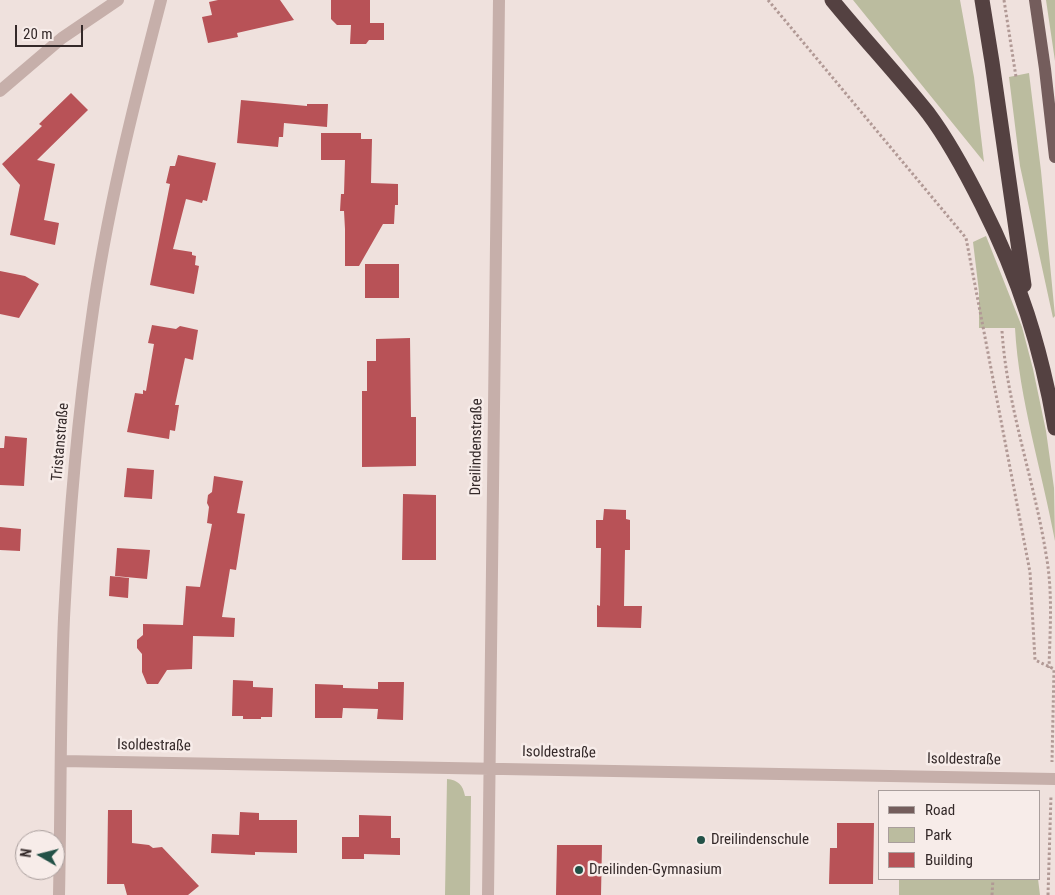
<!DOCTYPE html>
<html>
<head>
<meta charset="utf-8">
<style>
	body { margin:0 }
	#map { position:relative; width:1055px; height:895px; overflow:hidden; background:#efe1dd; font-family:"Roboto Condensed",sans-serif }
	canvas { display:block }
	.legend { position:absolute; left:878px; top:790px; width:162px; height:90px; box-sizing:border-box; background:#f7ece9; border:1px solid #a99e9c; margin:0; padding:6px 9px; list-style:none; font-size:15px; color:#342929 }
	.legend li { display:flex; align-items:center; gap:10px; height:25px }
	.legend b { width:25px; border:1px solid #a99e9c }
	.north { position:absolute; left:15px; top:830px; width:50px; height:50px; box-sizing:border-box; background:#f7ece9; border:1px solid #a99e9c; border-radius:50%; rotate:278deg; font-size:14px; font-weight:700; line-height:20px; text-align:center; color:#342929 }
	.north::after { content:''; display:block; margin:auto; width:18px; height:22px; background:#235147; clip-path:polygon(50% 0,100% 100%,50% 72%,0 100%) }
	.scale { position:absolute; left:15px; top:25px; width:68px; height:22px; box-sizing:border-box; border:2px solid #342929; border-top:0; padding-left:6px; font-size:15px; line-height:18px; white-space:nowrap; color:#342929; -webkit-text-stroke:4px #f7ece9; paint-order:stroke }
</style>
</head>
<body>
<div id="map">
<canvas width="1055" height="895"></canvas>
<ul class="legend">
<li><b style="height:6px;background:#745d5c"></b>Road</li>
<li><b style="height:14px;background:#bbbc9f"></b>Park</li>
<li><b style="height:14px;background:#b85257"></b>Building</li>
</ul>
<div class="north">N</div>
<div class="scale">20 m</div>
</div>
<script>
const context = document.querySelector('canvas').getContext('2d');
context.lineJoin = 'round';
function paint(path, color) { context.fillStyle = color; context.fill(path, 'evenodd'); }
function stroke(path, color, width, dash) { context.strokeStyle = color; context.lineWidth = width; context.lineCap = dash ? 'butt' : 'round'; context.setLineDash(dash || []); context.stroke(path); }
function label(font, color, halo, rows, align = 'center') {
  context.font = font + ' "Roboto Condensed",sans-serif'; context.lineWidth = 5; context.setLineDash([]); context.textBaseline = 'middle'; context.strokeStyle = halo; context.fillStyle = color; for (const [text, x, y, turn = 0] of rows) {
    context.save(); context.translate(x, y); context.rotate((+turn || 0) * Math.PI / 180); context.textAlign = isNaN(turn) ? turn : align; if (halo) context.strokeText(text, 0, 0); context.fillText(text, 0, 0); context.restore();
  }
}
paint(new Path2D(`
	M 853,0 L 960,0 L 974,77 L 984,162 Z
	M 1046,0 L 1055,0 L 1055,61 Z
	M 1029,73 L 1041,171 L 1055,316 L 1053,318 L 1020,166 L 1009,77 Z
	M 986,236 L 1022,327 L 1033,369 L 1046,431 L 1054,488 L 1055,541 C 1042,470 1019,400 1015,328 L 979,328 L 979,292 L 973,242 Z
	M 447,779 C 458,780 463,785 465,796 L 471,796 L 470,895 L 445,895 Z
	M 899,879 L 1038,879 L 1040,895 L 899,895 Z`), '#bbbc9f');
paint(new Path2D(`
	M 218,0 L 280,0 L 294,20 L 237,33 L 238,37 L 208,43 L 202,17 L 212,15 L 209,2 Z
	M 331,0 L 370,0 L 370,23 L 384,23 L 384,40 L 369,40 L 366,44 L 350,44 L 351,25 L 337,25 L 331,19 Z
	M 71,93 L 88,110 L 37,160 L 55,164 L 44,220 L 59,223 L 55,245 L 10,235 L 20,185 L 2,164 L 42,126 L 39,124 Z
	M 241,100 L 307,106 L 307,104 L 328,104 L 327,127 L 284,123 L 283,137 L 279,137 L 278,147 L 237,143 Z
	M 321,133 L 361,133 L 361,139 L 372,139 L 371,183 L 398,184 L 398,205 L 395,205 L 394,224 L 383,224 L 359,266 L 345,266 L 345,229 L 344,211 L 340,211 L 341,194 L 344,194 L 345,160 L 321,160 Z
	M 178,155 L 216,163 L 207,201 L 203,200 L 202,203 L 186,199 L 173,249 L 192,252 L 192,255 L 196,256 L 195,265 L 199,266 L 194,294 L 150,285 L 170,184 L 166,183 L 170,166 L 175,166 Z
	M 365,264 L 399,264 L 399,298 L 365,298 Z
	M 0,271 L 25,276 L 39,284 L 19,318 L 0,314 Z
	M 152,325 L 176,329 L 180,326 L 198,330 L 193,360 L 185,358 L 175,405 L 179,405 L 175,431 L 170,430 L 169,439 L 127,432 L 135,393 L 143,394 L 143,390 L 146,391 L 154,344 L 148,343 Z
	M 410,338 L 411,417 L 416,417 L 416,466 L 362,467 L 362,391 L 367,391 L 367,361 L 376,361 L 376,339 Z
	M 5,436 L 27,438 L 24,486 L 0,485 L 0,448 L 4,448 Z
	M 127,468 L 154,470 L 152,499 L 124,497 Z
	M 214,476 L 243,481 L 237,513 L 245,514 L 236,570 L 230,569 L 222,617 L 235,618 L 234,637 L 193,636 L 192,669 L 167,670 L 158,684 L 147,684 L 142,672 L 142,654 L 137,648 L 137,640 L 143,635 L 143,624 L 183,625 L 186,586 L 200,587 L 212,524 L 207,523 L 209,507 L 207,503 L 208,495 L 212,492 Z
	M 403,494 L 436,495 L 436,560 L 402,560 Z
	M 604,509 L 626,510 L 626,519 L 630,520 L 630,550 L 625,550 L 624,606 L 642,606 L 641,628 L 597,627 L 597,605 L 600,606 L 601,548 L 596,548 L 596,520 L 603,520 Z
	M 0,527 L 21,529 L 20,551 L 0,550 Z
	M 117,548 L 150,550 L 147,579 L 115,576 Z
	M 110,576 L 129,578 L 128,598 L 109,596 Z
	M 233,680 L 253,681 L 253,687 L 273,688 L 272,717 L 261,717 L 261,719 L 243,719 L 243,716 L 232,716 Z
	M 378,682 L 404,682 L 403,720 L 377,719 L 378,709 L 343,708 L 342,718 L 315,718 L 315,684 L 343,685 L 343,688 L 378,689 Z
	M 108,810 L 132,810 L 132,843 L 149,845 L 153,848 L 162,847 L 199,886 L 188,895 L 127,895 L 124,884 L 107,884 Z
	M 240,812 L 259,813 L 259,820 L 297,820 L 297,853 L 255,852 L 255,855 L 211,853 L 212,834 L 239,835 Z
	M 359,815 L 391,816 L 391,838 L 400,838 L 400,855 L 364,854 L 364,859 L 342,859 L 342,837 L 359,837 Z
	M 837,823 L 874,823 L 873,884 L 829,884 L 830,848 L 837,848 Z
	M 557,845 L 602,845 L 601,895 L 556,895 Z`), '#b85257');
stroke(new Path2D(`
	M 768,0 L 966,238 L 1030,572 L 1035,660 L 1054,669 L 1052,762
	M 1004,0 L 1016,77
	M 1002,331 C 1007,407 1034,479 1046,554 C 1053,592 1050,630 1049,668
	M 992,895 L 993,879
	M 1048,895 L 1051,795`), '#b19995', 3, [2.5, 2.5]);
stroke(new Path2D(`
	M 0,91 L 62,38 L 118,0
	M 62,761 L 1055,779
	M 59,895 C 61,803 60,710 64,618 C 69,520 77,421 91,324 C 106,214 133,107 161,0
	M 488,895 L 499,0`), '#c6afaa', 12);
stroke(new Path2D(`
	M 1035,0 L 1045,69 L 1055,157`), '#745d5c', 12);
stroke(new Path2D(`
	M 832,0 C 863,38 897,74 928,113 C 949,141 966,173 982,205 C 1019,278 1041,347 1055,428
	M 982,0 L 992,62 L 1024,285`), '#544141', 15);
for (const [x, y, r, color] of [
	[701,840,5,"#235147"],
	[579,870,5,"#235147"]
]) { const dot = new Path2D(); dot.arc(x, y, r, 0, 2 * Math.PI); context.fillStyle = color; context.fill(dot); stroke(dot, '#f7ece9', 2); }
label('15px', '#342929', '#f7ece9', [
	["Tristanstraße",61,442,-85],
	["Dreilindenstraße",477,447,-89],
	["Isoldestraße",154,746,1],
	["Isoldestraße",559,753,1],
	["Isoldestraße",964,760,1]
]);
label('15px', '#342929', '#f7ece9', [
	["Dreilindenschule",711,840],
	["Dreilinden-Gymnasium",589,870]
], 'left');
</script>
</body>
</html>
